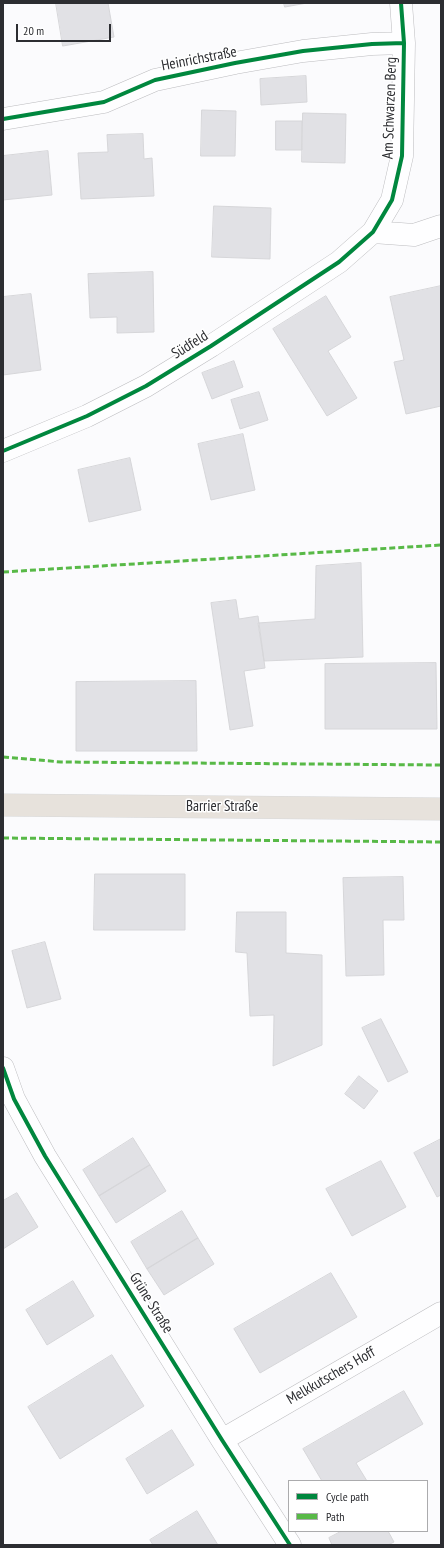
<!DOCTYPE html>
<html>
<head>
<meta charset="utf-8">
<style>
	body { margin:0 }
	#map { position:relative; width:444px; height:1548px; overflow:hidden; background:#fbfbfd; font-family:"PT Sans Narrow",sans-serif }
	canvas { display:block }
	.frame { position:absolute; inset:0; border:4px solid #2c2d31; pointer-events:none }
	.legend { position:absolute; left:288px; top:1480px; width:140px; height:52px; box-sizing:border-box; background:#fff; border:1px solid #ababad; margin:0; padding:5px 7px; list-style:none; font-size:12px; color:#2c2d31 }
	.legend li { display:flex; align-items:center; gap:8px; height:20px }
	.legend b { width:20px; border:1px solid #ababad }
	.scale { position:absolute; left:16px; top:24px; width:95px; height:18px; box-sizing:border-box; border:2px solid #2c2d31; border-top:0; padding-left:5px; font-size:12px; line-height:14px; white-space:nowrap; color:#2c2d31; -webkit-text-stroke:3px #fff; paint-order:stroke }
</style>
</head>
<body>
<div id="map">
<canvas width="444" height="1548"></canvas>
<div class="frame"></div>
<ul class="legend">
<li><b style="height:5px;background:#00873e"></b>Cycle path</li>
<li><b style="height:5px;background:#58b947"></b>Path</li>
</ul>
<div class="scale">20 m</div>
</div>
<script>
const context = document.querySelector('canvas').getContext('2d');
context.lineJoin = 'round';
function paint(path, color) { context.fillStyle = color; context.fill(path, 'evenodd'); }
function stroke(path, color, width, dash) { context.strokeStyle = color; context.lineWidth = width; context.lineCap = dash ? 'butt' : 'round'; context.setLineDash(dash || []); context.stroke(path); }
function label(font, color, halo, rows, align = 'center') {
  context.font = font + ' "PT Sans Narrow",sans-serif'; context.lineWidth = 3; context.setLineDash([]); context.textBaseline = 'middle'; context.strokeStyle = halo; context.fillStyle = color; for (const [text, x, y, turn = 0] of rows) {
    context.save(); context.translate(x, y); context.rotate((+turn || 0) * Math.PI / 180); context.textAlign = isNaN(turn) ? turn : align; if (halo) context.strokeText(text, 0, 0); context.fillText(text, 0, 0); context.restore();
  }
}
const building = new Path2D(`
	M 56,3 L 108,3 L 114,37 L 63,46 Z
	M 284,3 L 307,3 L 285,7 Z
	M 306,76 L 307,102 L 261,105 L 260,79 Z
	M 202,110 L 236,111 L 235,156 L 201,156 Z
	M 303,113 L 346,114 L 345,163 L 302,162 Z
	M 276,121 L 302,121 L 302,150 L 276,150 Z
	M 143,134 L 144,159 L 152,158 L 154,196 L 81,199 L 78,153 L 108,152 L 107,135 Z
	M 48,151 L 52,195 L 3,200 L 3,156 Z
	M 214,206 L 271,208 L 270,259 L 212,257 Z
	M 153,272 L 154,332 L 117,333 L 117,317 L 90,318 L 88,274 Z
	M 441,286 L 441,406 L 406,414 L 394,362 L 404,360 L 390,297 Z
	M 31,294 L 41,370 L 3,375 L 3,297 Z
	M 326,296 L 351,337 L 328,351 L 357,398 L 327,416 L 273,329 Z
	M 234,361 L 243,387 L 212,399 L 202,373 Z
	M 259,392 L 268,420 L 240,429 L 231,400 Z
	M 243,434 L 255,490 L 211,500 L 198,444 Z
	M 130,458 L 141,510 L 89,522 L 78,470 Z
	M 361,563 L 363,657 L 264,661 L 258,623 L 315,619 L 316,566 Z
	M 236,600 L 239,619 L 258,616 L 265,668 L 244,671 L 253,726 L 230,730 L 211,603 Z
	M 436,663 L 437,729 L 325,729 L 325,664 Z
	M 196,681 L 197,751 L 76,751 L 76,682 Z
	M 95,874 L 185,874 L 185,930 L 94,930 Z
	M 403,877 L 404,920 L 383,920 L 384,975 L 346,976 L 343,878 Z
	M 237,912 L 286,912 L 286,953 L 322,955 L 322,1045 L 273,1066 L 274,1015 L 250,1016 L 247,953 L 236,952 Z
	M 45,942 L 61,999 L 27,1008 L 12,951 Z
	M 381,1019 L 408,1072 L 388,1082 L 362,1028 Z
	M 359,1076 L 378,1091 L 364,1109 L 345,1094 Z
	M 133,1138 L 150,1165 L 99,1196 L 83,1170 Z
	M 441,1139 L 441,1195 L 437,1197 L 414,1153 Z
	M 381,1161 L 406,1207 L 352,1236 L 326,1189 Z
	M 150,1165 L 166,1191 L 116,1223 L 99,1196 Z
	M 17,1193 L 38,1227 L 3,1249 L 3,1201 Z
	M 182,1211 L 198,1238 L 147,1269 L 131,1242 Z
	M 198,1238 L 214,1264 L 164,1295 L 147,1269 Z
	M 331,1273 L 357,1317 L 260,1373 L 234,1329 Z
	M 73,1281 L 94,1316 L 47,1345 L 26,1310 Z
	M 112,1355 L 144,1406 L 60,1459 L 28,1407 Z
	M 404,1391 L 423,1424 L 356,1463 L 367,1481 L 322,1481 L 303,1449 Z
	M 172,1430 L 194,1465 L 147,1494 L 126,1459 Z
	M 197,1511 L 218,1545 L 153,1545 L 150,1540 Z
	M 342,1531 L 388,1531 L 394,1542 L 388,1545 L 332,1545 L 329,1538 Z`);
paint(building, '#e1e1e5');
stroke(building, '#d6d6d9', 1);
const minor = new Path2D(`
	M 3,119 L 104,102 L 155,80 L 235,63 L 303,51 L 372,44 L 404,43
	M 373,232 L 414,235 L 441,226
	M 3,451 L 87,416 L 146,386 L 211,346 L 339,262 L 373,232 L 392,200 L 402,156 L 404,43 L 401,3
	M 3,1068 L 14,1099 L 45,1156 L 222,1440 L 290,1545
	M 222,1440 L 441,1313`);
const major = new Path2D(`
	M 3,805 L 441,809`);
stroke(minor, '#bcbcbf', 23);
stroke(major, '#d7d8d9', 23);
stroke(minor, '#fefeff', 22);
stroke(major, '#e7e2dc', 22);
stroke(new Path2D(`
	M 3,572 L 441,545
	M 3,757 L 61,762 L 441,765
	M 3,838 L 441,842`), '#58b947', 3, [6, 3]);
stroke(new Path2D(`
	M 3,119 L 104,102 L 155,80 L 235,63 L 303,51 L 372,44 L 404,43
	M 3,451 L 87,416 L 146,386 L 211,346 L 339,262 L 373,232 L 392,200 L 402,156 L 404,43 L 401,3
	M 3,1068 L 14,1099 L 45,1156 L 222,1440 L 290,1545`), '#00873e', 4);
label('15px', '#2c2d31', '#fff', [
	["Heinrichstraße",199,59,-11],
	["Am Schwarzen Berg",390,108,-88],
	["Südfeld",190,345,-32],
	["Barrier Straße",222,807],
	["Grüne Straße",151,1303,58],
	["Melkkutschers Hoff",331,1376,-30]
]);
</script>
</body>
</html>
